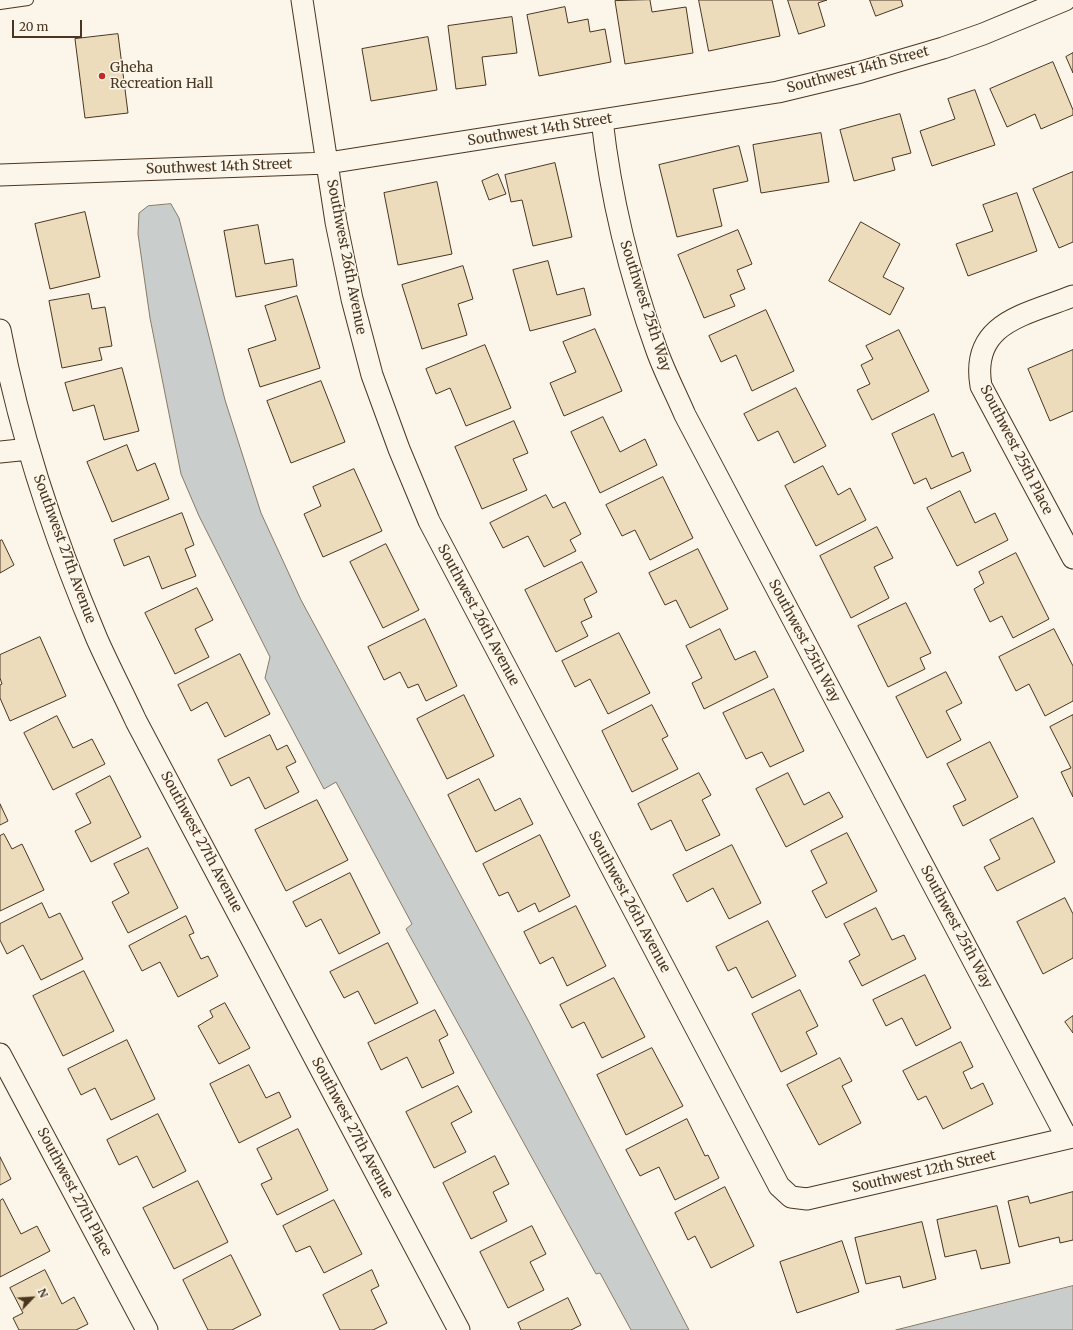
<!DOCTYPE html>
<html>
<head>
<meta charset="utf-8">
<style>
	body { margin:0 }
	#map { position:relative; width:1073px; height:1330px; overflow:hidden; background:#fbf6e9; font-family:Merriweather,serif }
	canvas { display:block }
	.north { position:absolute; left:12px; top:1278px; width:40px; height:40px; -webkit-text-stroke:3px #fbf6e9; paint-order:stroke; rotate:65deg; font-size:11px; font-weight:700; line-height:16px; text-align:center; color:#4a3520 }
	.north::after { content:''; display:block; margin:auto; width:14px; height:18px; background:#4a3520; clip-path:polygon(50% 0,100% 100%,50% 72%,0 100%) }
	.scale { position:absolute; left:12px; top:20px; width:70px; height:18px; box-sizing:border-box; border:2px solid #4a3520; border-top:0; padding-left:5px; font-size:12px; line-height:14px; white-space:nowrap; color:#4a3520; -webkit-text-stroke:3px #fbf6e9; paint-order:stroke }
</style>
</head>
<body>
<div id="map">
<canvas width="1073" height="1330"></canvas>
<div class="north">N</div>
<div class="scale">20 m</div>
</div>
<script>
const context = document.querySelector('canvas').getContext('2d');
context.lineJoin = 'round';
function paint(path, color) { context.fillStyle = color; context.fill(path, 'evenodd'); }
function stroke(path, color, width, dash) { context.strokeStyle = color; context.lineWidth = width; context.lineCap = dash ? 'butt' : 'round'; context.setLineDash(dash || []); context.stroke(path); }
function label(font, color, halo, rows, align = 'center') {
  context.font = font + ' Merriweather,serif'; context.lineWidth = 3; context.setLineDash([]); context.textBaseline = 'middle'; context.strokeStyle = halo; context.fillStyle = color; for (const [text, x, y, turn = 0] of rows) {
    context.save(); context.translate(x, y); context.rotate((+turn || 0) * Math.PI / 180); context.textAlign = isNaN(turn) ? turn : align; if (halo) context.strokeText(text, 0, 0); context.fillText(text, 0, 0); context.restore();
  }
}
const water = new Path2D(`
	M 171,204 L 179,218 L 225,400 L 261,513 L 301,600 L 528,1020 L 689,1330 L 631,1330 L 600,1273 L 596,1274 L 406,929 L 412,924 L 336,782 L 324,789 L 265,678 L 270,657 L 199,516 L 181,474 L 150,318 L 138,234 L 139,213 L 148,206 Z
	M 1073,1286 L 1073,1330 L 896,1330 Z`);
paint(water, '#c9cecd');
stroke(water, '#887966', 1);
const building = new Path2D(`
	M 650,0 L 652,12 L 686,7 L 693,53 L 625,64 L 615,1 Z
	M 699,0 L 772,0 L 780,36 L 709,51 Z
	M 788,0 L 827,0 L 818,3 L 825,26 L 799,34 Z
	M 870,0 L 901,0 L 903,6 L 876,16 Z
	M 565,7 L 568,23 L 588,19 L 590,32 L 605,29 L 611,62 L 539,76 L 527,15 Z
	M 512,17 L 517,53 L 482,57 L 486,85 L 456,89 L 448,26 Z
	M 118,34 L 128,113 L 85,118 L 75,39 Z
	M 428,37 L 437,90 L 371,101 L 362,49 Z
	M 1073,53 L 1073,73 L 1066,57 Z
	M 1053,62 L 1073,110 L 1073,115 L 1041,129 L 1035,114 L 1007,127 L 990,89 Z
	M 975,90 L 995,145 L 932,166 L 920,131 L 955,119 L 948,99 Z
	M 900,114 L 911,153 L 892,158 L 895,170 L 854,181 L 840,130 Z
	M 821,133 L 829,182 L 761,193 L 753,145 Z
	M 739,146 L 748,181 L 713,189 L 722,226 L 677,237 L 659,165 Z
	M 555,163 L 572,237 L 533,246 L 522,200 L 511,202 L 505,175 Z
	M 1073,172 L 1073,242 L 1059,248 L 1033,189 Z
	M 498,174 L 506,194 L 489,200 L 482,181 Z
	M 437,182 L 452,254 L 398,265 L 384,193 Z
	M 1017,193 L 1037,251 L 968,276 L 956,244 L 993,231 L 983,205 Z
	M 85,212 L 100,277 L 50,289 L 35,224 Z
	M 861,222 L 900,244 L 883,277 L 904,288 L 890,315 L 829,281 Z
	M 258,225 L 265,264 L 293,259 L 297,286 L 236,297 L 224,231 Z
	M 738,230 L 752,264 L 737,270 L 745,289 L 730,295 L 735,306 L 704,318 L 678,255 Z
	M 548,261 L 557,295 L 584,288 L 591,315 L 530,331 L 513,270 Z
	M 463,266 L 473,299 L 458,304 L 467,335 L 422,349 L 402,285 Z
	M 89,294 L 92,309 L 105,307 L 112,346 L 99,348 L 102,360 L 62,368 L 49,301 Z
	M 297,296 L 320,368 L 260,387 L 248,349 L 276,340 L 265,306 Z
	M 766,310 L 794,371 L 752,391 L 736,355 L 721,362 L 709,336 Z
	M 595,329 L 622,391 L 564,416 L 550,383 L 576,372 L 563,342 Z
	M 899,330 L 929,391 L 872,420 L 857,390 L 870,384 L 861,365 L 873,359 L 866,346 Z
	M 485,345 L 511,408 L 466,426 L 450,388 L 436,394 L 426,369 Z
	M 1073,350 L 1073,411 L 1050,421 L 1028,369 Z
	M 122,368 L 139,431 L 104,440 L 94,405 L 73,411 L 65,383 Z
	M 321,381 L 345,442 L 291,463 L 267,401 Z
	M 796,388 L 826,446 L 794,463 L 778,431 L 758,441 L 744,414 Z
	M 934,414 L 952,457 L 963,452 L 971,471 L 931,489 L 926,478 L 914,484 L 892,434 Z
	M 603,417 L 620,452 L 645,439 L 657,465 L 600,493 L 571,432 Z
	M 514,421 L 528,453 L 513,459 L 527,490 L 482,509 L 455,447 Z
	M 127,445 L 137,471 L 155,463 L 169,499 L 112,522 L 87,462 Z
	M 823,466 L 838,495 L 850,488 L 866,520 L 816,546 L 785,486 Z
	M 354,469 L 382,531 L 323,557 L 304,514 L 321,506 L 313,487 Z
	M 663,477 L 693,538 L 650,560 L 635,530 L 622,536 L 606,505 Z
	M 960,491 L 975,523 L 995,513 L 1008,540 L 957,566 L 927,508 Z
	M 546,495 L 553,508 L 565,502 L 581,534 L 570,540 L 576,551 L 544,567 L 528,536 L 503,548 L 490,523 Z
	M 182,513 L 194,545 L 185,549 L 196,576 L 162,589 L 149,556 L 124,566 L 114,540 Z
	M 877,527 L 893,558 L 874,567 L 889,598 L 851,618 L 820,556 Z
	M 2,540 L 14,565 L 0,573 L 0,541 Z
	M 386,544 L 419,610 L 383,628 L 350,562 Z
	M 698,549 L 728,609 L 690,628 L 676,600 L 665,605 L 649,573 Z
	M 1016,553 L 1049,619 L 1013,638 L 1002,616 L 990,622 L 974,589 L 984,583 L 979,572 Z
	M 582,562 L 597,592 L 584,599 L 592,617 L 581,622 L 588,636 L 556,652 L 525,590 Z
	M 197,588 L 213,620 L 195,629 L 209,657 L 175,674 L 145,613 Z
	M 906,603 L 931,653 L 920,658 L 925,669 L 888,687 L 858,626 Z
	M 425,619 L 457,686 L 426,701 L 418,684 L 408,688 L 400,672 L 384,680 L 368,647 Z
	M 720,629 L 735,660 L 755,651 L 768,677 L 704,709 L 692,683 L 702,678 L 686,646 Z
	M 1054,629 L 1073,666 L 1073,701 L 1045,716 L 1029,684 L 1016,691 L 999,657 Z
	M 619,633 L 650,693 L 608,714 L 590,679 L 575,687 L 562,661 Z
	M 40,637 L 66,696 L 10,721 L 0,698 L 0,685 L 2,684 L 0,678 L 0,655 Z
	M 240,654 L 270,714 L 225,737 L 207,702 L 191,711 L 178,685 Z
	M 946,672 L 962,703 L 946,711 L 961,740 L 927,758 L 896,697 Z
	M 774,689 L 804,751 L 770,767 L 762,752 L 746,759 L 723,713 Z
	M 464,695 L 494,756 L 447,779 L 417,719 Z
	M 652,705 L 668,736 L 662,739 L 678,769 L 632,792 L 602,731 Z
	M 1073,715 L 1073,797 L 1061,772 L 1071,768 L 1050,727 Z
	M 57,716 L 73,748 L 92,739 L 105,764 L 53,790 L 24,733 Z
	M 270,735 L 277,750 L 287,745 L 296,762 L 286,767 L 299,792 L 265,809 L 249,777 L 231,786 L 218,760 Z
	M 990,742 L 1018,797 L 963,826 L 953,806 L 966,800 L 947,764 Z
	M 699,773 L 711,795 L 702,800 L 720,835 L 686,851 L 671,820 L 651,830 L 638,804 Z
	M 788,773 L 804,805 L 829,792 L 843,817 L 786,847 L 756,789 Z
	M 110,776 L 141,837 L 91,862 L 75,831 L 91,823 L 76,794 Z
	M 479,779 L 495,811 L 520,798 L 533,824 L 476,852 L 448,795 Z
	M 317,800 L 348,860 L 286,891 L 255,830 Z
	M 0,804 L 8,821 L 0,825 Z
	M 1033,818 L 1055,862 L 997,891 L 984,867 L 1000,859 L 990,840 Z
	M 847,833 L 877,891 L 826,918 L 812,891 L 827,883 L 811,851 Z
	M 4,834 L 12,849 L 22,844 L 44,890 L 0,911 L 0,836 Z
	M 540,835 L 570,896 L 539,912 L 535,903 L 518,912 L 508,892 L 499,896 L 483,864 Z
	M 732,845 L 761,903 L 729,919 L 713,888 L 687,902 L 673,875 Z
	M 148,848 L 178,908 L 128,933 L 112,902 L 129,893 L 114,864 Z
	M 350,873 L 380,933 L 339,954 L 321,919 L 306,927 L 293,902 Z
	M 1065,898 L 1073,914 L 1073,958 L 1043,974 L 1017,922 Z
	M 42,903 L 49,918 L 60,913 L 83,959 L 41,980 L 23,945 L 7,954 L 0,940 L 0,924 Z
	M 576,906 L 606,966 L 567,986 L 553,957 L 540,964 L 524,932 Z
	M 876,908 L 892,940 L 904,935 L 916,959 L 862,986 L 849,961 L 860,955 L 844,924 Z
	M 186,916 L 194,933 L 189,935 L 201,959 L 208,956 L 218,976 L 178,997 L 160,962 L 142,971 L 129,946 Z
	M 768,921 L 796,976 L 752,998 L 736,967 L 728,971 L 716,947 Z
	M 388,943 L 418,1003 L 375,1024 L 358,991 L 344,998 L 330,972 Z
	M 84,971 L 114,1031 L 63,1056 L 33,996 Z
	M 925,975 L 951,1028 L 916,1046 L 902,1018 L 886,1026 L 873,1000 Z
	M 614,978 L 645,1037 L 602,1058 L 584,1022 L 572,1028 L 560,1005 Z
	M 800,990 L 818,1026 L 806,1032 L 817,1054 L 781,1072 L 752,1014 Z
	M 225,1003 L 250,1048 L 219,1064 L 198,1026 L 213,1017 L 210,1011 Z
	M 435,1010 L 448,1035 L 439,1040 L 454,1073 L 422,1088 L 407,1057 L 381,1070 L 368,1043 Z
	M 1073,1016 L 1073,1033 L 1065,1022 Z
	M 127,1040 L 155,1099 L 111,1120 L 95,1088 L 81,1095 L 68,1069 Z
	M 961,1042 L 973,1067 L 963,1072 L 971,1089 L 983,1083 L 993,1104 L 943,1129 L 926,1096 L 918,1100 L 903,1071 Z
	M 652,1048 L 683,1106 L 626,1135 L 597,1075 Z
	M 840,1058 L 852,1081 L 842,1086 L 861,1123 L 819,1145 L 787,1085 Z
	M 249,1065 L 266,1098 L 279,1092 L 291,1117 L 239,1143 L 210,1084 Z
	M 458,1086 L 472,1112 L 451,1123 L 466,1152 L 434,1168 L 406,1112 Z
	M 158,1114 L 186,1171 L 153,1188 L 137,1156 L 119,1165 L 107,1140 Z
	M 687,1119 L 705,1156 L 708,1155 L 719,1178 L 675,1200 L 659,1167 L 640,1176 L 626,1150 Z
	M 298,1129 L 328,1190 L 277,1215 L 261,1184 L 272,1179 L 257,1149 Z
	M 495,1156 L 509,1184 L 493,1192 L 507,1221 L 471,1239 L 443,1183 Z
	M 0,1157 L 11,1179 L 0,1185 Z
	M 198,1181 L 228,1242 L 174,1269 L 143,1208 Z
	M 725,1187 L 754,1246 L 711,1268 L 695,1236 L 688,1240 L 675,1213 Z
	M 1073,1192 L 1073,1240 L 1060,1243 L 1059,1237 L 1019,1247 L 1008,1201 L 1028,1196 L 1030,1203 Z
	M 3,1199 L 21,1234 L 37,1226 L 50,1251 L 0,1277 L 0,1201 Z
	M 334,1200 L 362,1254 L 324,1273 L 310,1246 L 296,1252 L 283,1226 Z
	M 997,1206 L 1010,1263 L 981,1269 L 976,1250 L 945,1257 L 937,1220 Z
	M 922,1222 L 936,1279 L 903,1288 L 900,1276 L 866,1284 L 855,1238 Z
	M 532,1226 L 546,1254 L 530,1262 L 544,1290 L 508,1308 L 480,1252 Z
	M 842,1241 L 859,1292 L 797,1313 L 780,1262 Z
	M 231,1255 L 261,1315 L 232,1330 L 208,1330 L 183,1280 Z
	M 45,1270 L 62,1304 L 74,1297 L 88,1324 L 76,1330 L 19,1330 L 13,1318 L 23,1313 L 10,1288 Z
	M 372,1270 L 379,1286 L 371,1290 L 387,1323 L 373,1330 L 340,1330 L 323,1295 Z
	M 568,1298 L 581,1325 L 571,1330 L 521,1330 L 518,1323 Z`);
paint(building, '#ecdcbc');
stroke(building, '#4a3520', 1);
const service = new Path2D(`
	M 0,4 L 28,0`);
const minor = new Path2D(`
	M 302,0 L 336,222 L 352,299 L 372,375 L 399,449 L 429,521 L 779,1186 L 791,1197 L 807,1199 L 1073,1137
	M 602,120 C 611,200 630,276 657,351 C 665,373 676,394 685,415 L 1067,1138
	M 0,175 L 328,163 L 778,92 L 861,72 L 943,48 L 983,34 L 1065,0
	M 1073,296 C 1026,315 970,322 981,386 L 1073,558
	M 0,330 C 20,436 55,540 97,639 C 109,666 123,693 136,721 L 459,1330
	M 0,452 L 29,449
	M 0,1054 L 147,1330`);
stroke(service, '#4a3520', 12);
stroke(minor, '#4a3520', 23);
stroke(service, '#fbf6e9', 10);
stroke(minor, '#fbf6e9', 21);
for (const [x, y, r, color] of [
	[102,76,4,"#c62828"]
]) { const dot = new Path2D(); dot.arc(x, y, r, 0, 2 * Math.PI); context.fillStyle = color; context.fill(dot); stroke(dot, '#fbf6e9', 1.5); }
label('14px', '#4a3520', '#fbf6e9', [
	["Gheha",110,68],
	["Recreation Hall",110,84]
], 'left');
label('14px', '#4a3520', '#fbf6e9', [
	["Southwest 14th Street",858,70,-15],
	["Southwest 14th Street",540,130,-9],
	["Southwest 14th Street",219,167,-2],
	["Southwest 26th Avenue",346,257,79],
	["Southwest 25th Way",645,306,72],
	["Southwest 25th Place",1016,450,63],
	["Southwest 27th Avenue",64,549,70],
	["Southwest 26th Avenue",478,615,62],
	["Southwest 25th Way",804,641,62],
	["Southwest 27th Avenue",201,842,62],
	["Southwest 26th Avenue",629,902,62],
	["Southwest 25th Way",956,927,62],
	["Southwest 27th Avenue",352,1128,62],
	["Southwest 12th Street",924,1172,-13],
	["Southwest 27th Place",74,1192,62]
]);
</script>
</body>
</html>
